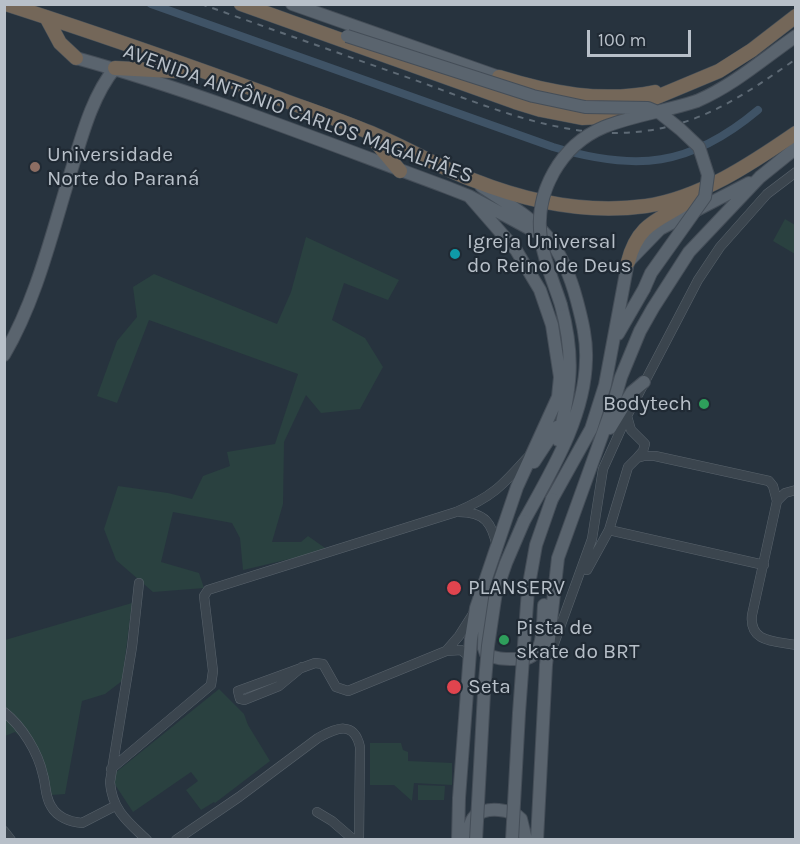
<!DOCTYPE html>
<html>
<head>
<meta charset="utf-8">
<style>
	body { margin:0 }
	#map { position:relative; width:800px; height:844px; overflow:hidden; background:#27333e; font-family:Karla,sans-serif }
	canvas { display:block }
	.frame { position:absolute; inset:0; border:6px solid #b8c0c9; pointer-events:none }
	.scale { position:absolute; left:587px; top:30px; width:104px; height:27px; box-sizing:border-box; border:3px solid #b8c0c9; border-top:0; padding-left:8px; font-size:18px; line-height:21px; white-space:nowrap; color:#b8c0c9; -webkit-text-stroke:4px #202a34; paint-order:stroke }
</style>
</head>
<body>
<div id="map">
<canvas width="800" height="844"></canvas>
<div class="frame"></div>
<div class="scale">100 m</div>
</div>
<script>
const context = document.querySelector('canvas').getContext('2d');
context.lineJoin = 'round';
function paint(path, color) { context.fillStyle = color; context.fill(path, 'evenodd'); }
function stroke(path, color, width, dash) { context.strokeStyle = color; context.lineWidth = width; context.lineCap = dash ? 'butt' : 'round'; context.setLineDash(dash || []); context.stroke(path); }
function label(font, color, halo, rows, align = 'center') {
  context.font = font + ' Karla,sans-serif'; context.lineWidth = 4.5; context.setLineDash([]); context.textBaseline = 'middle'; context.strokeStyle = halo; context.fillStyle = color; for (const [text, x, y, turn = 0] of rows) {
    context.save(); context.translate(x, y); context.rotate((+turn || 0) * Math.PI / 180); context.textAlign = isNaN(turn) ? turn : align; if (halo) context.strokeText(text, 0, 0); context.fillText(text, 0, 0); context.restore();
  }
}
paint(new Path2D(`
	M 785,219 L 795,225 L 795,254 L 773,241 Z
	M 306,237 L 399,280 L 388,300 L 344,283 L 332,320 L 365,338 L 383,367 L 360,409 L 321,413 L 306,395 L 284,442 L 283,504 L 272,542 L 301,542 L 308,536 L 328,550 L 243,570 L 240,538 L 232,523 L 173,512 L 161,562 L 199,573 L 204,588 L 153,592 L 116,560 L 104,529 L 118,486 L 168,493 L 192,499 L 203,476 L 230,466 L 227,452 L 275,444 L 298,374 L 149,320 L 117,403 L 97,396 L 117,341 L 137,317 L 133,287 L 154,274 L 277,324 L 291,292 Z
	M 132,603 L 122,681 L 105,694 L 82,701 L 65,794 L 52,795 L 42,756 L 15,732 L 5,736 L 5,640 Z
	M 219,689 L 244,714 L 248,725 L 270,761 L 215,803 L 214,802 L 201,810 L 186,790 L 198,781 L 191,772 L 133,812 L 110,777 Z
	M 370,743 L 401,743 L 403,750 L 408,752 L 408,761 L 452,763 L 452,785 L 414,783 L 412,801 L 394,785 L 370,785 Z
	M 418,785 L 445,786 L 444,800 L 418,800 Z`), '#2a4140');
stroke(new Path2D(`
	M 151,4 L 553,147 C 636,172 690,167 758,110`), '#3f5366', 8);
const minor = new Path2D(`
	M 627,416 L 631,430 L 645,444 L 643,451 L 637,458
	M 777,501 L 785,493 L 796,490
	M 459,512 C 485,512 492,523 497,547
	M 609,530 L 764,565
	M 587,570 L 609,530 L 628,467 L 637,458 L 644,456 L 655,456 L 769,481 L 773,486 L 777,501 L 752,615 C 749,643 775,641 796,645
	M 139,583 L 132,647 L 110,782 C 112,810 128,822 147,840
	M 446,651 L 459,636 L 473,614
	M 551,652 L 592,539 L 603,469 L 627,416 L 698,280 L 720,247 L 767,194 L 796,172
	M 302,667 L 279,686 L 244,700 L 240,699 L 238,691 L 315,663 L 323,664 L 336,687 L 348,691 L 446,651 L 461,650 L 470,657
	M 4,712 C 22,726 38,752 43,775 C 46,785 45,797 51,806 C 57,817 70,822 82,823 L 115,806
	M 111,769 L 211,685 L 213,671 L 204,596 L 208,590 L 456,512 C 492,497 502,486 527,458
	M 317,812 L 332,821 L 354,840
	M 4,831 L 11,840
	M 176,840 L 239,797 L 318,738 C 336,728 354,720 360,747 L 359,840`);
const major = new Path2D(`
	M 292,4 L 499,77
	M 76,58 C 202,93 324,142 446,187 L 469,196 L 534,231 L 545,234
	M 697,101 C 734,85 763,59 796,36
	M 481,186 C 503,201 529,215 547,236 C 562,255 571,278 577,301 C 582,320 587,340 586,360 C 585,417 551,472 524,521
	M 618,334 L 644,289
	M 4,355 C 38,297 53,228 73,165 C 83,132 93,95 115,68
	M 610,428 L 632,392 L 644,382
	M 558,440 C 571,388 575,357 561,305
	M 534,462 L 557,427
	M 552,499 L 591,429 L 605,385 L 628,262 L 660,229 L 749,183
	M 485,591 L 484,648 L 486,654 C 495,659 504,659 515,659 C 547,662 542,629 544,605
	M 458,840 L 459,798 L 471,639 L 476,608 L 517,487 L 558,397 L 560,377 L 552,325 L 540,290 L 516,250 L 469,196
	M 468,840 C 469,832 469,822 475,816 C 487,806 511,809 521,819 L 526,840
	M 537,840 L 546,665 L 558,558 L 613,405 L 621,377 L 640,331 L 653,308 L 689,252 L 760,177 L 796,148`);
const highway = new Path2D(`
	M 6,4 C 93,32 179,62 264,93 C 298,106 332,117 366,131 C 402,145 436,166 473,180 C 528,202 586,214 646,206 C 700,198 751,164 796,133
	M 241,4 L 515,102 L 541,110 L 582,118 L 602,117 L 621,112 L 719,71 L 752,50 L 796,16
	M 46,17 L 60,43 L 76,58
	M 115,68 L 191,72
	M 499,77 C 550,93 602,103 655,92
	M 370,135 L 400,171
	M 628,262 C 639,218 665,220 697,195`);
stroke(minor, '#59636c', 10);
stroke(major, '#454e58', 14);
stroke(highway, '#465059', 15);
stroke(minor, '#3b454e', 9);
stroke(major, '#5a646e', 12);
stroke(highway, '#746759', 14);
stroke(new Path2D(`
	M 201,4 C 271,29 341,54 412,79 C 485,105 565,142 645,131 C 705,123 747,93 796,59`), '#5e6a75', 2, [6, 6]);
const majorBridge = new Path2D(`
	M 347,36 L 533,96 L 585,107 L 648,108 L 660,113 L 680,129 L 699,147 L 708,175 L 705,197 L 651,273 L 644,289
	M 561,305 C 554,283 544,261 541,239 C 534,192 561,145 604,127 C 634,115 667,111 697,101
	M 476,840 L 484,693 L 488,646 L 496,592 L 506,563 L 524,521
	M 512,840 L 519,713 L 528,590 L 536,545 L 552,499`);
stroke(majorBridge, '#454e58', 14, []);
stroke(majorBridge, '#5a646e', 12);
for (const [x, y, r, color] of [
	[35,167,6,"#8d6e63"],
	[455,254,6,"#0f9aa8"],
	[704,404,6,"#2e9e5b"],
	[454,588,8,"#e0444e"],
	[504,640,6,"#2e9e5b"],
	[454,687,8,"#e0444e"]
]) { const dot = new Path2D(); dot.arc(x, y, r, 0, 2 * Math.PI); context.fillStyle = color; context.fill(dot); stroke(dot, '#202a34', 2); }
label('21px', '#b8c0c9', '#202a34', [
	["AVENIDA ANTÔNIO CARLOS MAGALHÃES",298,114,20]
]);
label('21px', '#b8c0c9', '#202a34', [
	["Universidade",47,155],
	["Norte do Paraná",47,179],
	["Igreja Universal",467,242],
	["do Reino de Deus",467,266],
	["Bodytech",692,404,"right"],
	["PLANSERV",468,588],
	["Pista de",516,628],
	["skate do BRT",516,652],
	["Seta",468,687]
], 'left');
</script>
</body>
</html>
